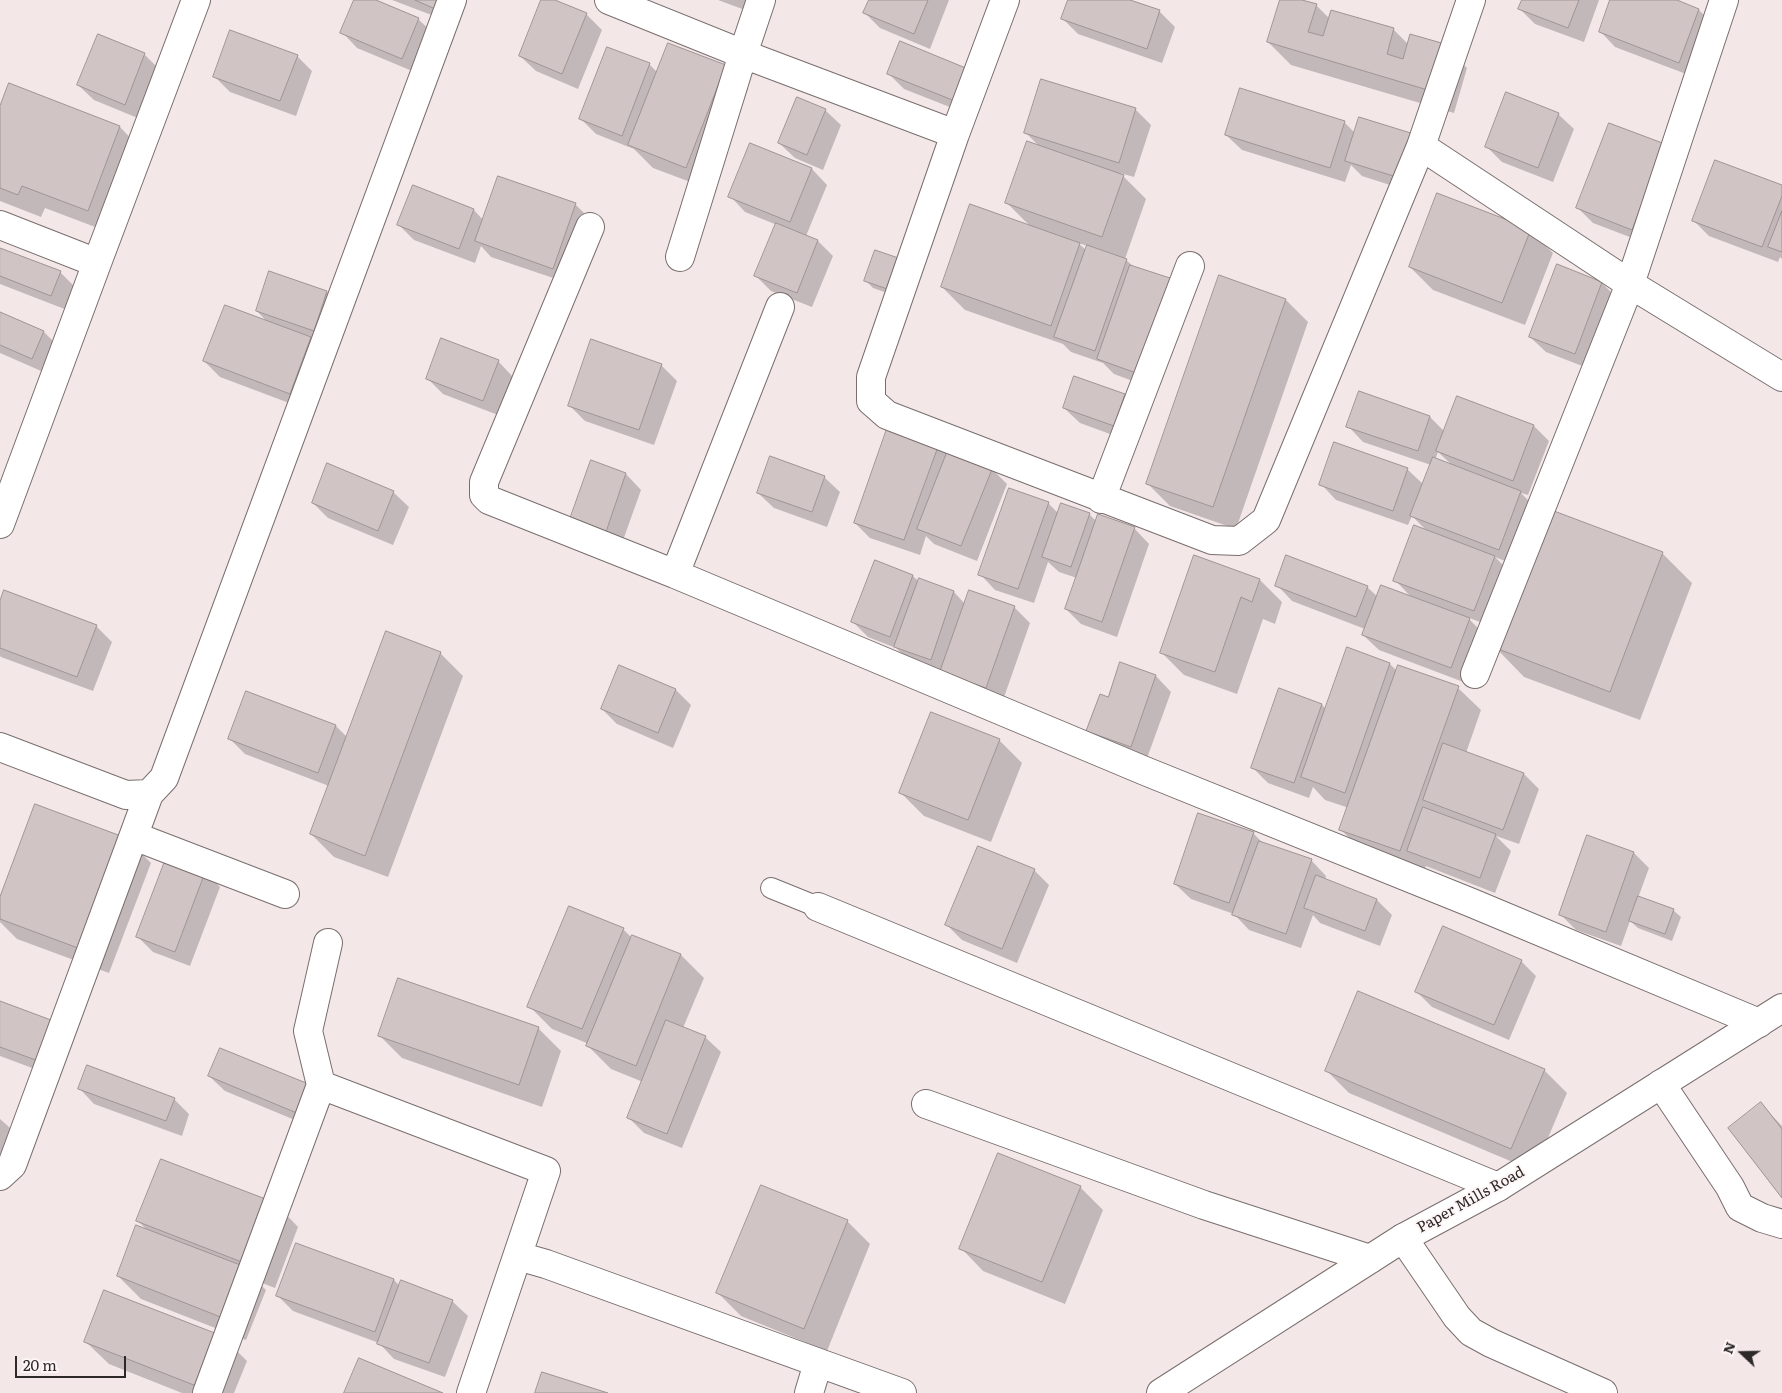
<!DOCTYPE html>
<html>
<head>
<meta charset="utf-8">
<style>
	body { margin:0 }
	#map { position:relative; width:1782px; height:1393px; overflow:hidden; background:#f4e7e8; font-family:Literata,serif }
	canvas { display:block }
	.north { position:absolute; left:1717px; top:1328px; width:50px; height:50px; -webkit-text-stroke:4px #fef6f6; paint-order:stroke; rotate:291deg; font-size:14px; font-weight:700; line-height:20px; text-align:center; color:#2e2929 }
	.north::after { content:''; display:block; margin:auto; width:18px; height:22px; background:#2e2929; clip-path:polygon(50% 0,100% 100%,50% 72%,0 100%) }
	.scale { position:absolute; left:15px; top:1356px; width:111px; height:22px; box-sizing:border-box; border:2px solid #2e2929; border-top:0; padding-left:6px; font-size:15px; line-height:18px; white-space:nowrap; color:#2e2929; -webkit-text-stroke:4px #fef6f6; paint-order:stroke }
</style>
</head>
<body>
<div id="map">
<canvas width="1782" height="1393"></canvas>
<div class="north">N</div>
<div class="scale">20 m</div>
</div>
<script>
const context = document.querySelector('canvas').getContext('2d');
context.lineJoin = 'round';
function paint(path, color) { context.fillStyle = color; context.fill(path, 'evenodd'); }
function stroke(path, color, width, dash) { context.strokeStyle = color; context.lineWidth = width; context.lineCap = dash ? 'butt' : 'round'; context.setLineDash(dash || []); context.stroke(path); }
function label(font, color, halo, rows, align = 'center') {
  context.font = font + ' Literata,serif'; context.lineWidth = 4; context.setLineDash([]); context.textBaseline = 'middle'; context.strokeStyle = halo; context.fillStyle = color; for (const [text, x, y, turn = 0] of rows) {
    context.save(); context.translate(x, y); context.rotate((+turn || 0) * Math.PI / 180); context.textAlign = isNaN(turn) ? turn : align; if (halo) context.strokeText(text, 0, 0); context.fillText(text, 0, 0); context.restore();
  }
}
paint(new Path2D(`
	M 355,0 L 373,0 L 418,19 L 434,34 L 417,73 L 357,48 L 342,32 Z
	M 392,0 L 458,0 L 450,22 Z
	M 543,0 L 551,0 L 586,14 L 602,30 L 578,89 L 536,71 L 520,56 Z
	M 718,0 L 749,0 L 745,10 Z
	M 870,0 L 949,0 L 930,49 L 880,28 L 865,13 Z
	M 1069,0 L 1126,0 L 1160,12 L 1175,27 L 1162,63 L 1078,34 L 1062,18 Z
	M 1281,0 L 1298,0 L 1316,5 L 1329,18 L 1393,29 L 1408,44 L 1444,45 L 1467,68 L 1454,113 L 1291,65 L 1268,42 Z
	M 1523,0 L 1599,0 L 1584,42 L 1535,24 L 1520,9 Z
	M 1612,0 L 1673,0 L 1699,10 L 1714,25 L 1694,77 L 1615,47 L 1600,31 Z
	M 144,54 L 160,70 L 140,119 L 94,100 L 78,85 Z
	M 297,56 L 312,71 L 296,116 L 230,92 L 214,76 Z
	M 649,64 L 658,73 L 725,66 L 748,89 L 709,189 L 653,168 L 634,149 L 596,134 L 581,119 Z
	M 972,72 L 987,87 L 975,117 L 904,89 L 888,73 Z
	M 9,85 L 120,127 L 142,150 L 111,233 L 45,208 L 41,217 L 0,201 L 0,109 Z
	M 1135,109 L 1151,125 L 1134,177 L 1120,173 L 1146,199 L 1125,259 L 1134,267 L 1154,389 L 1114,374 L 1103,363 L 1071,352 L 1063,344 L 965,310 L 942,287 L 1030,226 L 1006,202 L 1040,147 L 1026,133 ZM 1078,243 L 1088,246 L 1086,250 Z
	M 825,110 L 841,125 L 823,170 L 795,158 L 779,143 Z
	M 1558,114 L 1574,129 L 1553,182 L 1502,162 L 1487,147 Z
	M 1344,122 L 1415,193 L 1362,176 L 1351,165 L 1345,182 L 1242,150 L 1226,135 Z
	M 751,145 L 812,169 L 827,185 L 806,236 L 818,241 L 833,256 L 812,307 L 771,291 L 756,276 L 777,225 L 745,212 L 730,196 Z
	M 1664,145 L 1648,244 L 1593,223 L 1578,208 Z
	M 413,187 L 474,210 L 483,220 L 575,204 L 591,220 L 568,283 L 491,257 L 481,246 L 475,263 L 414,240 L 399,225 Z
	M 1782,187 L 1782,259 L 1780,257 L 1778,262 L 1709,236 L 1694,221 Z
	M 1530,230 L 1553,253 L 1525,325 L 1433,290 L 1410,267 Z
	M 0,249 L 60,272 L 75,287 L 67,310 L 0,284 Z
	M 876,252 L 907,300 L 873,288 L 866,281 Z
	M 1557,266 L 1602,283 L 1617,298 L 1590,369 L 1546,352 L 1530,337 Z
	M 327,292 L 342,307 L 305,409 L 220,377 L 204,361 L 268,323 L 257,311 Z
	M 1286,300 L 1308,322 L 1236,529 L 1170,506 L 1147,483 Z
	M 0,313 L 44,332 L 59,347 L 48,374 L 0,353 Z
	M 498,361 L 513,377 L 498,415 L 443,394 L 427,378 Z
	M 661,365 L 677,381 L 654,445 L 585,421 L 569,405 Z
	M 1359,393 L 1430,417 L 1445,432 L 1458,397 L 1534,426 L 1549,441 L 1528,495 L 1521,493 L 1536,508 L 1515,565 L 1495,557 L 1510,572 L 1490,626 L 1467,617 L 1485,635 L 1466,683 L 1379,650 L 1363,635 L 1365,629 L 1292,601 L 1277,585 L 1367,587 L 1378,597 L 1412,598 L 1395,580 L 1427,531 L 1412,516 L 1408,525 L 1336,500 L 1321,484 L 1407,469 L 1424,485 L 1431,465 L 1363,442 L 1348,426 ZM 1438,452 L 1453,466 L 1435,460 Z
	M 1124,395 L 1140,410 L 1129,441 L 1080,423 L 1064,408 Z
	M 938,445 L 948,454 L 992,469 L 1007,484 L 977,561 L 934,544 L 926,536 L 920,555 L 870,538 L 855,523 Z
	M 626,474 L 641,490 L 621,546 L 587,534 Z
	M 824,477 L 840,492 L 827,527 L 774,508 L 758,493 Z
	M 393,492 L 409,507 L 393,545 L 328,518 L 313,503 Z
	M 1048,503 L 1059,514 L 1089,514 L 1097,522 L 1134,528 L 1149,544 L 1117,637 L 1081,624 L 1066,609 L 1077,578 L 1059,572 L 1048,562 L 1034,603 L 995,590 L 980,574 Z
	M 1662,553 L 1692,583 L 1640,720 L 1524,677 L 1495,647 Z
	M 913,576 L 919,582 L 919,580 L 954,592 L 965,604 L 1014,607 L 1030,623 L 1002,703 L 911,662 L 896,648 L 868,637 L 853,622 Z
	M 1260,580 L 1282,602 L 1275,624 L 1263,619 L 1237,694 L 1184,675 L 1161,652 Z
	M 0,605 L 96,626 L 112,642 L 93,691 L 1,657 L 0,656 Z
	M 1348,649 L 1390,664 L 1397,671 L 1458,688 L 1481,710 L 1466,753 L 1524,774 L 1539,789 L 1519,844 L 1496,836 L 1511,851 L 1495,893 L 1426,866 L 1423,873 L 1364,852 L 1341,830 L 1349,808 L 1325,800 L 1313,787 L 1309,798 L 1268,783 L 1253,768 L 1322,705 L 1326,709 Z
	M 440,653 L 463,676 L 388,877 L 334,857 L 311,834 L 329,786 L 245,754 L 230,739 L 336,726 L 348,738 Z
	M 1156,676 L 1171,692 L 1146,761 L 1103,746 L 1088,731 L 1109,698 Z
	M 676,690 L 691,705 L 673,748 L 617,724 L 602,709 Z
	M 999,740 L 1022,763 L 991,842 L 924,816 L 901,793 Z
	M 1253,833 L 1264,844 L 1311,860 L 1326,876 L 1325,880 L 1377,900 L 1392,915 L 1380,946 L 1320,923 L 1313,915 L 1301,948 L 1249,930 L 1234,914 L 1191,899 L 1175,884 Z
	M 128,840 L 151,863 L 109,973 L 17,939 L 0,922 L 0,900 Z
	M 1634,853 L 1649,868 L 1638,898 L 1673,910 L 1681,917 L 1672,941 L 1638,928 L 1630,921 L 1621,946 L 1576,930 L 1560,914 Z
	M 1034,870 L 1049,885 L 1017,963 L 962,940 L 947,925 Z
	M 205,871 L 220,887 L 190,966 L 153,952 L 138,937 Z
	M 623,929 L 632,938 L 633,936 L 681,955 L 704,978 L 683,1028 L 705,1037 L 721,1052 L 682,1148 L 644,1133 L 628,1117 L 643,1082 L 611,1069 L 588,1046 L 589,1044 L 552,1029 L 529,1006 Z
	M 1521,961 L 1536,976 L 1509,1040 L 1432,1007 L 1416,991 Z
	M 0,1003 L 58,1024 L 73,1040 L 59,1078 L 0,1056 Z
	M 538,1028 L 561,1051 L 542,1107 L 402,1058 L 379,1035 Z
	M 1326,1070 L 1544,1070 L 1567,1093 L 1534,1171 L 1349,1093 Z
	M 209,1076 L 315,1088 L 330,1104 L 319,1130 L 225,1091 Z
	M 79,1088 L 174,1099 L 189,1114 L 182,1136 L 94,1104 Z
	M 1761,1104 L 1782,1126 L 1782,1196 Z
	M 0,1119 L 18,1135 L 0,1184 Z
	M 1080,1187 L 1103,1210 L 1065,1304 L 983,1271 L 961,1248 Z
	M 276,1204 L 298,1227 L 275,1288 L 257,1281 L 266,1290 L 246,1340 L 141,1299 L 118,1276 L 148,1231 L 138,1221 Z
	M 847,1221 L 870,1244 L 827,1351 L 741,1316 L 718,1293 Z
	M 297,1244 L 394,1280 L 400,1286 L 452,1301 L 468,1316 L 445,1377 L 394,1359 L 379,1343 L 293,1311 L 278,1296 Z
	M 224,1338 L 247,1361 L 234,1393 L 182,1393 L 109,1364 L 86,1342 Z`), '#0003');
const building = new Path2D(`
	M 354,0 L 376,0 L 419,18 L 402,59 L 340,33 Z
	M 415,0 L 437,0 L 434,8 Z
	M 541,0 L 555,0 L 587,13 L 562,74 L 519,56 Z
	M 869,0 L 928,0 L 914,34 L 863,13 Z
	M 1068,0 L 1130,0 L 1160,10 L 1147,49 L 1061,19 Z
	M 1280,0 L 1302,0 L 1317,4 L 1308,32 L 1323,36 L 1331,10 L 1394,28 L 1387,54 L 1403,59 L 1410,34 L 1445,44 L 1431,91 L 1267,42 Z
	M 1522,0 L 1579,0 L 1568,28 L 1518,9 Z
	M 1610,0 L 1677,0 L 1699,9 L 1679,63 L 1599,32 Z
	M 230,30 L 298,55 L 280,101 L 213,77 Z
	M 98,34 L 145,53 L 125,105 L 77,85 Z
	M 900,41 L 973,71 L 960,103 L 887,74 Z
	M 668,43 L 726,65 L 686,168 L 628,145 Z
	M 607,47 L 650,63 L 622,136 L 579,119 Z
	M 1041,79 L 1136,108 L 1119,163 L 1024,133 Z
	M 9,83 L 120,126 L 88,211 L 22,186 L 18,195 L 0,188 L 0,106 Z
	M 1240,88 L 1345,121 L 1330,168 L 1225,135 Z
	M 1506,92 L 1559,113 L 1538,168 L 1485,147 Z
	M 797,97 L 826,109 L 807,155 L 778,143 Z
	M 1359,117 L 1414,134 L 1400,178 L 1345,161 Z
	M 1609,123 L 1665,144 L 1632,230 L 1576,208 Z
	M 1027,141 L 1124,175 L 1102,237 L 1005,203 Z
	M 750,143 L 812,168 L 790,222 L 728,197 Z
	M 1715,160 L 1782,185 L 1782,196 L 1762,247 L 1692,221 Z
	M 498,176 L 576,203 L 553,269 L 475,241 Z
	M 413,185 L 474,209 L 459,249 L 397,225 Z
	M 1437,193 L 1531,229 L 1502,303 L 1409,267 Z
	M 970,204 L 1080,243 L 1051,326 L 941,287 Z
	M 1782,211 L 1782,252 L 1768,247 Z
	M 776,223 L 818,240 L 797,293 L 754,276 Z
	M 1087,245 L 1127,259 L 1095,351 L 1054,337 Z
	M 0,248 L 61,271 L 51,296 L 0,276 Z
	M 875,250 L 910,262 L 899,293 L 864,281 Z
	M 1557,264 L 1602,282 L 1575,354 L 1529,337 Z
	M 1130,265 L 1173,279 L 1139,374 L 1097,359 Z
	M 269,271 L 327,291 L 314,331 L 256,311 Z
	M 1219,275 L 1286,299 L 1213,507 L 1146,484 Z
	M 225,305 L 311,337 L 290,394 L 203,361 Z
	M 0,312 L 44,331 L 32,359 L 0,345 Z
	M 441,338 L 499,360 L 483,401 L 426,379 Z
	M 591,339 L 662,364 L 639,430 L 568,406 Z
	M 1074,376 L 1125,394 L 1114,426 L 1063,408 Z
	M 1359,391 L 1430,416 L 1418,451 L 1346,427 Z
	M 1457,396 L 1534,425 L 1513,481 L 1436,451 Z
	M 888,426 L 939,444 L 904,540 L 854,523 Z
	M 1334,442 L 1408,468 L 1393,511 L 1319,485 Z
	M 948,450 L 993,467 L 961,546 L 917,529 Z
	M 770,456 L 825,476 L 812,512 L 757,493 Z
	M 1433,457 L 1521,491 L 1499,550 L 1410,516 Z
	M 591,460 L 626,473 L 606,532 L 570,519 Z
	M 327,463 L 394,491 L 378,531 L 312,503 Z
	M 1009,488 L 1049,502 L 1018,589 L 978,575 Z
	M 1061,503 L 1090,513 L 1071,567 L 1042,557 Z
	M 1546,508 L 1663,552 L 1610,692 L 1493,647 Z
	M 1098,514 L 1135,527 L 1102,622 L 1065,609 Z
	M 1414,525 L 1495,556 L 1474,611 L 1393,581 Z
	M 1194,555 L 1260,579 L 1252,602 L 1241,597 L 1215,672 L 1160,653 Z
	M 1286,555 L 1368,586 L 1356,617 L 1275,586 Z
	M 875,560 L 913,575 L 890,637 L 851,622 Z
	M 919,578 L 954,591 L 931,660 L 894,647 Z
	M 1381,585 L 1470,618 L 1451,668 L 1362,635 Z
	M 4,590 L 97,625 L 77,677 L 0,648 L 0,601 Z
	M 969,590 L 1015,606 L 986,688 L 940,672 Z
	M 386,631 L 441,652 L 365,856 L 310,834 Z
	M 1347,647 L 1390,663 L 1345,793 L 1301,777 Z
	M 1120,662 L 1156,675 L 1131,747 L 1086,731 L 1100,694 L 1108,697 Z
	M 619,665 L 676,689 L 658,733 L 601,709 Z
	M 1398,665 L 1459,686 L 1400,851 L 1339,830 Z
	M 1279,688 L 1322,704 L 1294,783 L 1251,768 Z
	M 246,691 L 336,725 L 318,773 L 228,739 Z
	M 931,712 L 1000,739 L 968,820 L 899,793 Z
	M 1443,743 L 1524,773 L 1503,830 L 1423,800 Z
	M 35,804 L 129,839 L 86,951 L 0,919 L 0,897 Z
	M 1423,807 L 1496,834 L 1480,878 L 1407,851 Z
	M 1198,813 L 1254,832 L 1229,903 L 1174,884 Z
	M 1587,835 L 1634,852 L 1606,932 L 1559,915 Z
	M 1259,841 L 1312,859 L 1286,934 L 1232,915 Z
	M 978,846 L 1035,869 L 1002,949 L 945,925 Z
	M 167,856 L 206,870 L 175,952 L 136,937 Z
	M 1316,875 L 1377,899 L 1365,931 L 1304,908 Z
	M 1638,896 L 1674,909 L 1665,934 L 1629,921 Z
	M 569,906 L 624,928 L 582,1029 L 527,1007 Z
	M 1443,926 L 1522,960 L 1494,1025 L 1415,992 Z
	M 632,935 L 681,954 L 636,1066 L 586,1046 Z
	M 398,978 L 539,1027 L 519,1085 L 378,1036 Z
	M 1358,991 L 1545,1069 L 1511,1149 L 1325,1071 Z
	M 0,1001 L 59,1023 L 44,1063 L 0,1047 Z
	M 666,1020 L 706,1036 L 667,1134 L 627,1118 Z
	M 220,1048 L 316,1087 L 304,1116 L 208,1076 Z
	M 87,1065 L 175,1098 L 166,1121 L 78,1089 Z
	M 1761,1102 L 1782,1129 L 1782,1198 L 1728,1128 Z
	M 998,1153 L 1081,1186 L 1042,1282 L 959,1249 Z
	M 161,1159 L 276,1203 L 252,1266 L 136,1221 Z
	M 761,1185 L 848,1220 L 804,1329 L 716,1293 Z
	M 136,1225 L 243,1266 L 223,1318 L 117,1276 Z
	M 296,1243 L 394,1279 L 375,1332 L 276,1296 Z
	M 401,1280 L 453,1300 L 429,1363 L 377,1344 Z
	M 104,1290 L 225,1337 L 204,1389 L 84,1342 Z
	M 359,1358 L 443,1393 L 344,1393 Z
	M 542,1372 L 608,1393 L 535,1393 Z`);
paint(building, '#d1c4c5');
stroke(building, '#9f9393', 1);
const lane = new Path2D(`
	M 771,888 L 818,907`);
const street = new Path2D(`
	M 609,0 L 743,54 L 955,134 L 1005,0
	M 1471,0 L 1421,146 L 1630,284 L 1782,377
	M 955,134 L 871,377 L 871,401 L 887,415 L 1212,540 L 1239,541 L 1266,520 L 1421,146
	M 0,225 L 97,263 L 196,0
	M 590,227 L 484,482 L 484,495 L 489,500 L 675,574
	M 680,257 L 743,54 L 761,0
	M 780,307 L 675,574 L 1145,771 L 1472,903 L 1759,1023
	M 1101,499 L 1190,266
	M 0,524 L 97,263
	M 1475,674 L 1630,284 L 1724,0
	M 0,747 L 126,795 L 149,794 L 164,778 L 452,0
	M 134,836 L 285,894
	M 818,907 L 1498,1187
	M 1661,1084 L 1730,1187 L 1740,1207 L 1762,1218 L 1782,1224
	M 321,1085 L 308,1031 L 328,943
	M 926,1104 L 1204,1205 L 1370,1259
	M 0,1176 L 12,1165 L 149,794
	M 1403,1238 L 1457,1317 L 1471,1332 L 1491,1343 L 1603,1393
	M 518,1256 L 546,1264 L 902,1393
	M 207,1393 L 321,1085 L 546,1171 L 471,1393
	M 809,1393 L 818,1363`);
const secondary = new Path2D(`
	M 1161,1393 L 1403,1238 L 1498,1187 L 1782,1008`);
stroke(lane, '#796e6e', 22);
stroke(street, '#796e6e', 30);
stroke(secondary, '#796e6e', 30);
stroke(lane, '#fff', 20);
stroke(street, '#fff', 28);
stroke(secondary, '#fff', 28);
label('15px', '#2e2929', '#fef6f6', [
	["Paper Mills Road",1471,1200,-29]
]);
</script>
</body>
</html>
